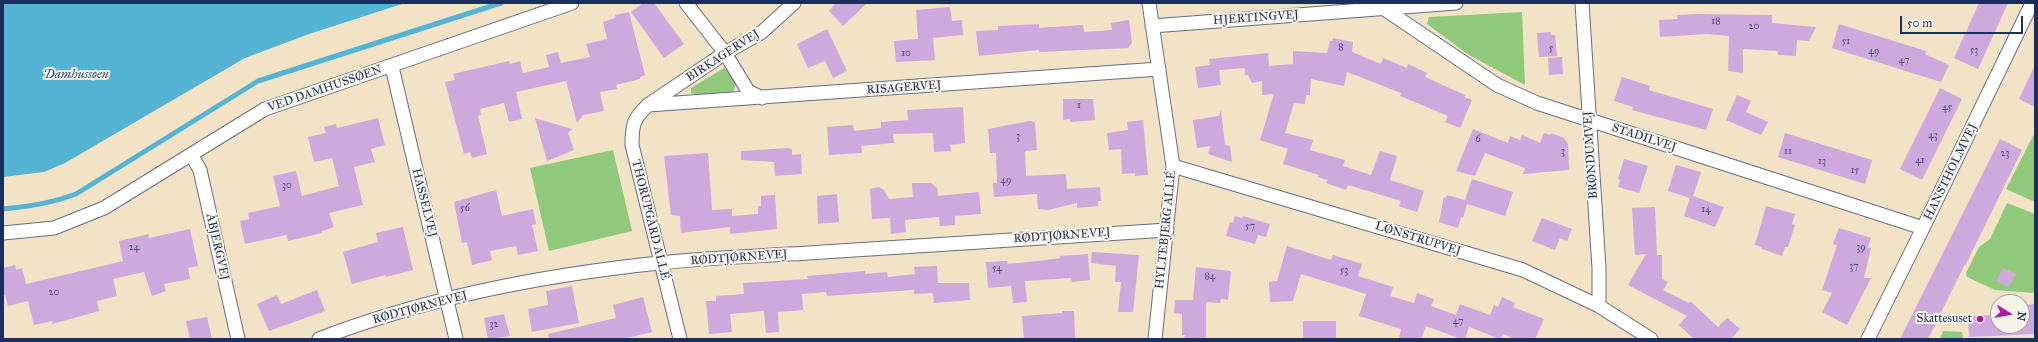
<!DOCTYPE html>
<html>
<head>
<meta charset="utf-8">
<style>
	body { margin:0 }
	#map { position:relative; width:2038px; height:342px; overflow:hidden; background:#f2e2c6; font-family:"IM FELL Great Primer",serif }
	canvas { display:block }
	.frame { position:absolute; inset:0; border:4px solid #1b2f5e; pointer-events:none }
	.north { position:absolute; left:1990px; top:294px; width:40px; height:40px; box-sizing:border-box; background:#f7f3e8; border:1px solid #9fa5b1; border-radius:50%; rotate:101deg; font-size:11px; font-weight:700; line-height:16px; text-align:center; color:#1b2f5e }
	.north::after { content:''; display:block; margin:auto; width:14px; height:18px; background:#b5179e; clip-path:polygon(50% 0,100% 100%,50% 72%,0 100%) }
	.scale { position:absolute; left:1900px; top:16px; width:123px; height:18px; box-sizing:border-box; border:2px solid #1b2f5e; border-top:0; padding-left:5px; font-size:12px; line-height:14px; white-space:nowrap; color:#1b2f5e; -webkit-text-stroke:3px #f7f3e8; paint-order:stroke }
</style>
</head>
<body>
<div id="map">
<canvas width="2038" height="342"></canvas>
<div class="frame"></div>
<div class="north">N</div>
<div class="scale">50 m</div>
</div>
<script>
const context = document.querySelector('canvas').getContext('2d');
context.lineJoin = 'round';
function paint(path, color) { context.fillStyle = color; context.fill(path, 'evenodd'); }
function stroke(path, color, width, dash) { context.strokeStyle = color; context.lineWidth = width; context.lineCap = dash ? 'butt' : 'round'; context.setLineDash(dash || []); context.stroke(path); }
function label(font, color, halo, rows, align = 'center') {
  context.font = font + ' "IM FELL Great Primer",serif'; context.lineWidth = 4; context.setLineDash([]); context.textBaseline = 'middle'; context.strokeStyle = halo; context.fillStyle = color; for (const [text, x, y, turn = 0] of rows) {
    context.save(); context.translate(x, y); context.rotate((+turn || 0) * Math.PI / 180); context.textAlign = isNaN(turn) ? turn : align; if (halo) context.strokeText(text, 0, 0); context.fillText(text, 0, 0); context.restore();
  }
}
paint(new Path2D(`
	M 1522,12 L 1525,85 L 1469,55 L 1427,24 L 1429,17 Z
	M 724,68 L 728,70 L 736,85 L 733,92 C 725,94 697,98 691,93 L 691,88 Z
	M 2035,132 L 2035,202 L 2006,189 Z
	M 613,150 L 632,231 L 549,251 L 530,168 Z
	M 2007,203 L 2035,214 L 2035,293 L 1995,290 L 1967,277 L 1966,273 L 1979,247 L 1990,239 Z
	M 1943,331 L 1962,332 L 1963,339 L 1940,339 Z`), '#90c97c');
paint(new Path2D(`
	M 3,3 L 405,3 L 309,34 L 245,58 L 65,163 L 44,172 L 3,177 Z`), '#55b4d3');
stroke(new Path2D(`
	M 3,209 C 29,207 52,203 76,194 L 258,81 L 501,3`), '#55b4d3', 5);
paint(new Path2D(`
	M 643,3 L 654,3 L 684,44 L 664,58 L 631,12 Z
	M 836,3 L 867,3 L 843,26 L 829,11 Z
	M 1979,3 L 2008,3 L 1978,69 L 1954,58 Z
	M 950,7 L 952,21 L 962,20 L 963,35 L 933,38 L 935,60 L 896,62 L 894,41 L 918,39 L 916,10 Z
	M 629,12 L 645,75 L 640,77 L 640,79 L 616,85 L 617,89 L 600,92 L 604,111 L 583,115 L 577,123 L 566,81 L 516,92 L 522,119 L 509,122 L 504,103 L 480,109 L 481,115 L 478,116 L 487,154 L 472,158 L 470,152 L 464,154 L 445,82 L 455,80 L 453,74 L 509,61 L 510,64 L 520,61 L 523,73 L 549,67 L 546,55 L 558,52 L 561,63 L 590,57 L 586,44 L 607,39 L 603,22 L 612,19 L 616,17 L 615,15 Z
	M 1697,14 L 1772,15 L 1772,23 L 1816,27 L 1809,41 L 1797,40 L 1796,56 L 1778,55 L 1778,51 L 1743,49 L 1743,73 L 1728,71 L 1729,36 L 1707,34 L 1660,37 L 1659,20 L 1678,19 L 1677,15 Z
	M 1129,20 L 1132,43 L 1128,48 L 1039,52 L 1039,50 L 979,56 L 976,31 L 998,30 L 998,26 L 1039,24 L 1039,28 L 1083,25 L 1084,32 L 1112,30 L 1111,23 Z
	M 1839,24 L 1926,51 L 1925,54 L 1949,65 L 1941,82 L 1832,48 Z
	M 827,29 L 847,71 L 833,78 L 825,61 L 808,68 L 797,44 Z
	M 1551,32 L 1551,35 L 1555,35 L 1557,56 L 1539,57 L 1537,33 Z
	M 1333,38 L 1353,42 L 1352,52 L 1381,64 L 1383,58 L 1407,68 L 1408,64 L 1427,73 L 1425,77 L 1465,95 L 1464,97 L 1472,100 L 1460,128 L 1445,122 L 1448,116 L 1400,96 L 1401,93 L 1347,72 L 1344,86 L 1311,79 L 1310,95 L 1306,95 L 1305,104 L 1294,103 L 1285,133 L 1313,140 L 1310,150 L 1345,160 L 1343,166 L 1371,175 L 1380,151 L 1397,156 L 1390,180 L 1424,191 L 1417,212 L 1399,206 L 1401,201 L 1348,185 L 1346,190 L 1326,183 L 1328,180 L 1318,177 L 1319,175 L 1283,164 L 1288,149 L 1260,140 L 1274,94 L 1262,95 L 1262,81 L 1252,83 L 1248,75 L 1245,75 L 1245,68 L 1219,70 L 1221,85 L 1198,88 L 1195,67 L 1210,65 L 1209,59 L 1268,53 L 1269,66 L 1293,64 L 1293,51 L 1327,53 L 1330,41 L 1332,41 Z
	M 1562,57 L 1563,74 L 1549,75 L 1548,58 Z
	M 2035,65 L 2035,107 L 2019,99 Z
	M 1622,77 L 1650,86 L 1649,90 L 1713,109 L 1706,130 L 1632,110 L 1633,107 L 1614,101 Z
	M 1940,88 L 1962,99 L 1922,180 L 1900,169 Z
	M 1737,95 L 1751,101 L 1746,112 L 1768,122 L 1761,135 L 1726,120 Z
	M 1063,99 L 1093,99 L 1095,120 L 1070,122 L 1070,119 L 1063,120 Z
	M 963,107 L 965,143 L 950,145 L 951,151 L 934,152 L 933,133 L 893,134 L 894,143 L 861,146 L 862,153 L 829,155 L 827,127 L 853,125 L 854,131 L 881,128 L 881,122 L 908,120 L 907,110 Z
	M 1221,110 L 1225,145 L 1230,146 L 1232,162 L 1208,154 L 1210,146 L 1197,148 L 1193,120 L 1219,116 Z
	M 378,118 L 385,145 L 371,149 L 375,162 L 354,167 L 363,205 L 329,213 L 334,227 L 322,231 L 322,233 L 288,241 L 286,235 L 245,244 L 240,221 L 249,219 L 248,213 L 280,206 L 273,176 L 296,171 L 302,196 L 339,186 L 332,158 L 314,162 L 308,137 L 326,133 L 324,127 L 336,124 L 337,128 Z
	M 535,118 L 572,129 L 568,133 L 574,150 L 547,161 Z
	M 1143,120 L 1148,175 L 1135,176 L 1135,173 L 1122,174 L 1121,149 L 1109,150 L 1107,133 L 1128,130 L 1127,122 Z
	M 1029,121 L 1035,122 L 1037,150 L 1025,151 L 1026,176 L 1066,174 L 1067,189 L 1100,187 L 1101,201 L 1098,201 L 1098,206 L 1077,208 L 1077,203 L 1048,210 L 1038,209 L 1037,194 L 994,197 L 993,183 L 997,183 L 996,153 L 990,153 L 988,129 Z
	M 1473,129 L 1508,143 L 1510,136 L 1520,140 L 1522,135 L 1540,143 L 1544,133 L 1550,135 L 1551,133 L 1564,138 L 1568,144 L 1569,170 L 1523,174 L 1525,168 L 1485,153 L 1475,176 L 1456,171 Z
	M 1785,133 L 1872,160 L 1865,184 L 1778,157 Z
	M 2000,139 L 2022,150 L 1965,266 L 1965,264 L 1928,339 L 1900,339 Z
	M 788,148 L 792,149 L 792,155 L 801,154 L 802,174 L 775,176 L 774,162 L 741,160 L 741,151 Z
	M 708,153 L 712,210 L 732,209 L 732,216 L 758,214 L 758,206 L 761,206 L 761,196 L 775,195 L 777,229 L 730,234 L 730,227 L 681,233 L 680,216 L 671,215 L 664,156 Z
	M 1624,159 L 1648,166 L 1639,193 L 1618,187 L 1620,180 L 1618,179 Z
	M 1676,165 L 1701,172 L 1693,196 L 1724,207 L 1715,227 L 1684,216 L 1690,198 L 1668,191 Z
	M 1472,179 L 1513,192 L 1505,216 L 1467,204 L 1463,218 L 1461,217 L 1458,228 L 1439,222 L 1444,197 L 1446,198 L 1447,195 L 1465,200 Z
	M 912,183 L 931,183 L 937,188 L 938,196 L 979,192 L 981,214 L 955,216 L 955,225 L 940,226 L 939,217 L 905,220 L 906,232 L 891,234 L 890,218 L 872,219 L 870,189 L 879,187 L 884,190 L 889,199 L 913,197 Z
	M 496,190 L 502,216 L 533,209 L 536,224 L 532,225 L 538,251 L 518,255 L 516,246 L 490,251 L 492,260 L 472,265 L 467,242 L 462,243 L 454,202 Z
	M 837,194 L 839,222 L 818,224 L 817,196 Z
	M 1766,206 L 1795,214 L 1792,224 L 1795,225 L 1788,247 L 1785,247 L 1782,256 L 1762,249 L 1762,247 L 1755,245 Z
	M 1655,207 L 1657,255 L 1662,255 L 1662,279 L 1668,282 L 1663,290 L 1689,303 L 1690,301 L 1718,327 L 1727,318 L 1740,329 L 1731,339 L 1694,339 L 1679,325 L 1687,316 L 1628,285 L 1646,254 L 1635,255 L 1632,208 Z
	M 1235,216 L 1242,218 L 1243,216 L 1270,224 L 1266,237 L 1258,235 L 1255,244 L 1226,236 L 1230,222 L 1233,223 Z
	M 1542,218 L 1572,229 L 1567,241 L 1560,238 L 1555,250 L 1532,241 Z
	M 403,227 L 413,270 L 386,277 L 386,275 L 352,284 L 343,252 L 378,242 L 376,233 Z
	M 1839,228 L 1871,238 L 1868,248 L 1871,248 L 1864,278 L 1871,278 L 1847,325 L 1822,312 L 1832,293 L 1822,290 L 1837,245 L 1833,244 Z
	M 190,229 L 198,266 L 188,268 L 190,279 L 164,284 L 166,291 L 152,296 L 144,272 L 113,279 L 117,296 L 97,301 L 99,311 L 52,324 L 52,321 L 34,325 L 28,301 L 8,306 L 5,295 L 3,296 L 3,268 L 15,265 L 16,270 L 22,268 L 26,284 L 123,261 L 119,241 L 149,234 L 149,238 Z
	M 1287,246 L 1331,260 L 1333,255 L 1362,264 L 1358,276 L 1393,287 L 1390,296 L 1414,303 L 1417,293 L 1434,299 L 1431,306 L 1456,315 L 1460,304 L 1490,315 L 1494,305 L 1498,307 L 1502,297 L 1515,303 L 1513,307 L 1544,319 L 1535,339 L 1515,339 L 1503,334 L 1500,339 L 1469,327 L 1465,339 L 1461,339 L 1426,326 L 1421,339 L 1399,339 L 1401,329 L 1359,316 L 1366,294 L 1301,274 L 1293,301 L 1270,302 L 1269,282 L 1277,281 Z
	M 1092,252 L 1139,255 L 1133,312 L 1118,312 L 1121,282 L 1115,282 L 1116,266 L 1091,263 Z
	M 1088,254 L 1090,280 L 1072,282 L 1071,278 L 1025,281 L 1027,302 L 1013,303 L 1011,286 L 988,288 L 986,262 L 1007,261 L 1008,264 L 1038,261 L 1060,258 L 1060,256 Z
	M 937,266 L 938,283 L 969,283 L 970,300 L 934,303 L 933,293 L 914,294 L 914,290 L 912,290 L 827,296 L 826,292 L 802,294 L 803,310 L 778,312 L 779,332 L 766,333 L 764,311 L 730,314 L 732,332 L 709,334 L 706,301 L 716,301 L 716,296 L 744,294 L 743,283 L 808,279 L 807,276 L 865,271 L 865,274 L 887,272 L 888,277 L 915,274 L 914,267 Z
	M 1196,267 L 1231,271 L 1228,300 L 1221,299 L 1220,303 L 1206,302 L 1206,339 L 1184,339 L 1185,335 L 1182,335 L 1182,314 L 1174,313 L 1175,300 L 1193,300 Z
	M 2003,268 L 2016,274 L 2009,287 L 1996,281 Z
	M 572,286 L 579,323 L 532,332 L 528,309 L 548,305 L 546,291 Z
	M 317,290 L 325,311 L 269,331 L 257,304 L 277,295 L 281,304 Z
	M 643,297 L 652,332 L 623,339 L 549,339 L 548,334 L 616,318 L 613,305 Z
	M 2035,304 L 2035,334 L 1969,337 L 1968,316 L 1998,315 L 1998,326 L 2022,326 L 2022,305 Z
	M 1062,311 L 1074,311 L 1075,339 L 1024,339 L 1022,316 L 1062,313 Z
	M 504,314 L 510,336 L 488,339 L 484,318 Z
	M 207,317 L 212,339 L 190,339 L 186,321 Z
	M 1303,321 L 1336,321 L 1336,339 L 1303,339 Z`), '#cea9dd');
const street = new Path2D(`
	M 686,3 L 725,53 L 748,91 L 762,98
	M 1149,3 L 1173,166 L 1155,339
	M 1582,3 L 1599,268 L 1599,306
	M 1383,8 L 1497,85 L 1537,103 L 1923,228
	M 1152,26 L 1456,3
	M 392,67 L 456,339
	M 648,105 L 1159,69
	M 192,156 L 200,170 L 238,339
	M 1173,166 L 1523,270 L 1599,306 L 1651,339
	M 3,233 L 54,228 L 104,208 L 265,109 L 572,3
	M 319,339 C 427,297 544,275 659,263 C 713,257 768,256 823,252 C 937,245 1052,237 1167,230
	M 680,339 L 632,145 C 632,125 633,119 648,105 L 725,53 L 762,32 L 794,3
	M 1868,339 L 1923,228 L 2032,3`);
stroke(street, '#666e82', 15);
stroke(street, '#fff', 13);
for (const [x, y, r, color] of [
	[1980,319,4,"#b5179e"]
]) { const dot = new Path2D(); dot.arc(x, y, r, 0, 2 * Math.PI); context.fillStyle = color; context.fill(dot); stroke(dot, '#f7f3e8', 1.5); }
label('10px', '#484e7e', null, [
	["18",1716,22],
	["20",1754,27],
	["51",1846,42],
	["8",1341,48],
	["5",1551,49],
	["53",1974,51],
	["49",1874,52],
	["10",906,54],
	["47",1904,61],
	["1",1079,106],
	["45",1947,108],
	["43",1933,136],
	["3",1018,137],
	["6",1478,140],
	["3",1563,152],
	["11",1788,152],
	["23",2005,154],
	["41",1920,161],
	["13",1822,162],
	["15",1855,171],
	["49",1006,181],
	["30",287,186],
	["56",465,209],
	["14",1706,210],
	["57",1250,227],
	["24",134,248],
	["39",1861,248],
	["37",1854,267],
	["54",997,269],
	["53",1344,271],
	["84",1210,277],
	["20",54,293],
	["47",1458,322],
	["32",494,325]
]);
label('12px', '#1b2f5e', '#f7f3e8', [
	["HJERTINGVEJ",1256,18,-4],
	["BIRKAGERVEJ",723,56,-33],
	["RISAGERVEJ",904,88,-4],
	["VED DAMHUSSØEN",325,89,-19],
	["STADILVEJ",1644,138,18],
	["BRØNDUMVEJ",1591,155,-94],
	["HANSTHOLMVEJ",1951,172,-64],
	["HASSELVEJ",424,203,76],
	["THORUPGÅRD ALLÉ",650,220,76],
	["HYLTEBJERG ALLÉ",1166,230,-84],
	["RØDTJØRNEVEJ",1062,236,-4],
	["LØNSTRUPVEJ",1418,239,17],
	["ÅBJERGVEJ",217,247,77],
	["RØDTJØRNEVEJ",739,258,-4],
	["RØDTJØRNEVEJ",420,308,-15]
]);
label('12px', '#1b2f5e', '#f7f3e8', [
	["Skattesuset",1972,319]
], 'right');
label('italic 13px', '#2c5781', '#f7f3e8', [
	["Damhussøen",76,75]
]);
</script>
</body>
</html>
